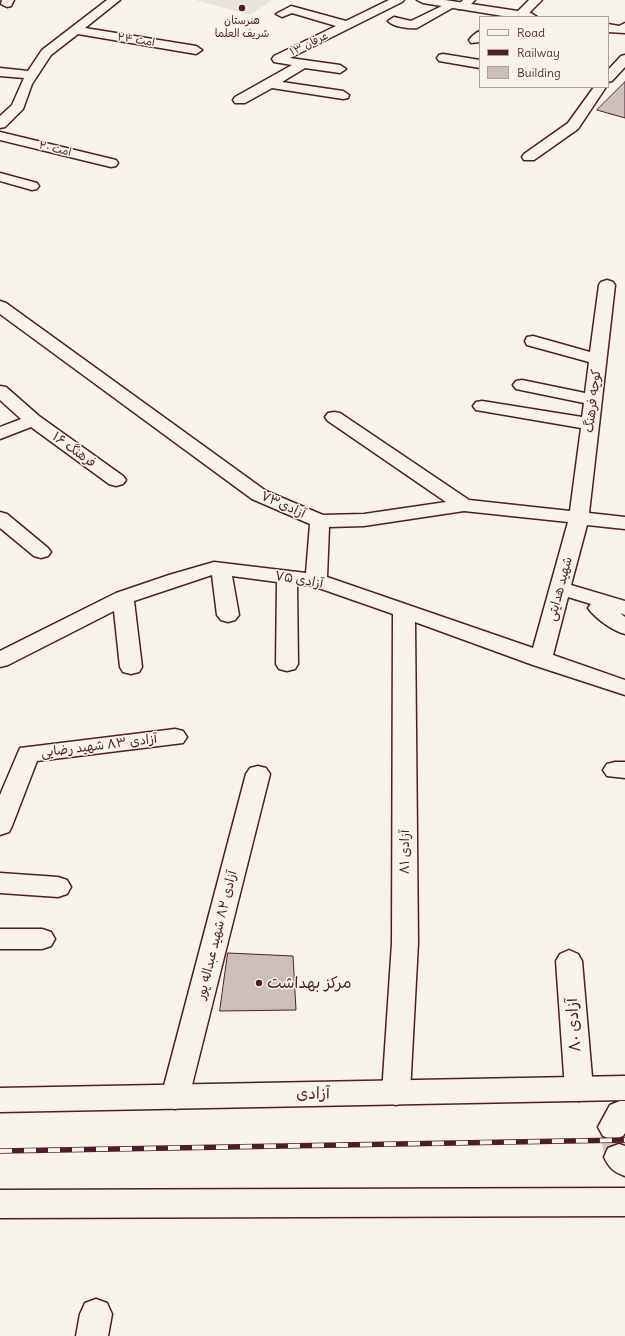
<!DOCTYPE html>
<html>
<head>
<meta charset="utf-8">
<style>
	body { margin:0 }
	#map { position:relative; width:625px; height:1336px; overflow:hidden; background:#f7f3e8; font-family:Delius,sans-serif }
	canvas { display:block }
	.legend { position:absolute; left:479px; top:16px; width:130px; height:72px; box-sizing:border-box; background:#f7f3e8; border:1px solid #b29e9c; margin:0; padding:5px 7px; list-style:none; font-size:12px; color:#4a1f2b }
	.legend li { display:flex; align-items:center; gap:8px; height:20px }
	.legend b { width:20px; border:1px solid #b29e9c }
</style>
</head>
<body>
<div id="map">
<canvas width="625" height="1336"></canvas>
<ul class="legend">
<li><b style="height:5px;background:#f7f3e8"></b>Road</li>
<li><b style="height:5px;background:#4a1f2b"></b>Railway</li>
<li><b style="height:11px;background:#ccbfb9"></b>Building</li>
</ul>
</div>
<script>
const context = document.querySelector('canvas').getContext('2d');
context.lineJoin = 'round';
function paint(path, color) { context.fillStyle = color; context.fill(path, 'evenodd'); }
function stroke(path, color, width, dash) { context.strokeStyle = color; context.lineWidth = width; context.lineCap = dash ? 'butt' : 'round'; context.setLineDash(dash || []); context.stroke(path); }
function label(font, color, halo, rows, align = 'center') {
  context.font = font + ' Delius,"Playpen Sans Arabic",sans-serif'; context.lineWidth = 3; context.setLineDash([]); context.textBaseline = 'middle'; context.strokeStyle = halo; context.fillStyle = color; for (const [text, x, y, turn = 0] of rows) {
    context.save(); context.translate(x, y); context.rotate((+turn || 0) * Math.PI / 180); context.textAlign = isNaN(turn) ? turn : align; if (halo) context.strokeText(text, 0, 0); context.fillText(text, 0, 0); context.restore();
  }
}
paint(new Path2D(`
	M 195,0 L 272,0 L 250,15 Z`), '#eae3da');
const building = new Path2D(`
	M 625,82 L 625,118 L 597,110 Z
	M 228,953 L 293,956 L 296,1010 L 220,1011 Z`);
paint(building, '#ccbfb9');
stroke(building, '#4a1f2b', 1);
stroke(new Path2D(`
	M 613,1127 L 619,1157`), '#d4c9c2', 28, [28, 14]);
const minor = new Path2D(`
	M 2,0 L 14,0 L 11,6 L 7,7 L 1,4 Z
	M 107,0 L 120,0 L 85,28 L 196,46 L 202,50 L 196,54 L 78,34 L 51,55 L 32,84 L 23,109 L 5,127 L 0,128 L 0,116 L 12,105 L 24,78 L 0,76 L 0,68 L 28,71 L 42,50 Z
	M 389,0 L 404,0 L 402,2 L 290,58 L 340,65 L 346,69 L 340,73 L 305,68 L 282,82 L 343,91 L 349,95 L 348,98 L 343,99 L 272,88 L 245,103 L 235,103 L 233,100 L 235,97 L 292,65 L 274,62 L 272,59 L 274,56 L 336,26 L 292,13 L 282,17 L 276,14 L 291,6 L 346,21 Z
	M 463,0 L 475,0 L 466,9 L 458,9 L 456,7 Z
	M 529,0 L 542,0 L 525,17 L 516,17 L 514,15 Z
	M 450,2 L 456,5 L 454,7 L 417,28 C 410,29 393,27 388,21 L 394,17 L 411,21 Z
	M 480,31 L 480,42 L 471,43 L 469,40 C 472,36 475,33 480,31 Z
	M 443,54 L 480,60 L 480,68 L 439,61 L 437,58 L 439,55 Z
	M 625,55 L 625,67 L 612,81 L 608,82 L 608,70 L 621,56 Z
	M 594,87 L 606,87 L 578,129 L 534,160 L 524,160 L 522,157 L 524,154 L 568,123 Z
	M 0,132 L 116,160 L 118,163 L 116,166 L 111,167 L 0,140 Z
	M 0,173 L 37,183 L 39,186 L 37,189 L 32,190 L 0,181 Z
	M 607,280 L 613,282 L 615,285 L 589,513 L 625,517 L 625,529 L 587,525 L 571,585 L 625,601 L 625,615 L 620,613 L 625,617 L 625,634 C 613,631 596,619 588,608 L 591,604 L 568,597 L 553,655 L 625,680 L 625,695 L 533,665 L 415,622 L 418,943 L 410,1093 L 406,1102 L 396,1105 L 386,1102 L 382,1093 L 392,943 L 393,614 L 313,586 L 297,584 L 298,664 L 295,669 L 287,671 L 279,669 L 276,664 L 277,582 L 232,576 L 239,615 L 235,620 L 228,622 L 221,620 L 217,615 L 212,575 L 134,601 L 142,667 L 139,672 L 131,674 L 123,672 L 120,667 L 114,611 L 8,665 L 0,667 L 0,651 L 116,593 L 169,575 L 207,564 L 214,562 L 306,573 L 310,524 L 252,499 L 0,314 L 0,301 L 6,303 L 266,491 L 323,515 L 364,514 L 446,502 L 328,421 L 325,417 L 328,413 L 334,412 L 340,413 L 469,500 L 570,511 L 581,428 L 482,411 L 476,410 L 473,406 L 476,402 L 482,401 L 582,417 L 584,403 L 516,389 L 513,385 L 516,381 L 522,380 L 585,393 L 589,362 L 527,345 L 525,341 L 527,337 L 533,336 L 590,352 L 599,285 L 601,282 ZM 464,511 L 568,522 L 533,648 L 327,577 L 329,527 L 364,526 Z
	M 0,386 L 6,387 L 39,416 L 123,476 L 126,480 L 123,484 L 116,486 L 109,484 L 31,427 L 0,439 L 0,427 L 21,419 L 0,400 Z
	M 0,512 L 7,514 L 48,548 L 51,552 L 48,556 L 41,558 L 34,556 L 0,528 Z
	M 175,729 L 183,731 L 187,737 L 183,743 L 37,761 L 12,826 L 9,832 L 0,835 L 0,795 L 20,748 Z
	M 615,762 L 625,762 L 625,778 L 607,776 L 603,770 L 607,764 Z
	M 258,766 L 266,768 L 270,774 L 189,1097 L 185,1106 L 175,1109 L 165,1106 L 161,1097 L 246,774 L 250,768 Z
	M 0,873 L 58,877 L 67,880 L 71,887 L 67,894 L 58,897 L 0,893 Z
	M 0,929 L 42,929 L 51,932 L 55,939 L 51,946 L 42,949 L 0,949 Z
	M 569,950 L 578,954 L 582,961 L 593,1089 L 589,1098 L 579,1101 L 569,1098 L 565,1089 L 556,961 L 560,954 Z
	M 625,1188 L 625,1216 L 0,1218 L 0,1190 Z
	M 96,1299 L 107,1303 L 112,1314 L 108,1336 L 76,1336 L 80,1314 L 85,1303 Z`);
const tertiary = new Path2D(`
	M 417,0 L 445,0 L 531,13 L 537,17 L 509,17 L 423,3 Z
	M 625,23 L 625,33 L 608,32 L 608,24 L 619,26 Z
	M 625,1076 L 625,1100 L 0,1112 L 0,1088 Z
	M 620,1101 L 625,1101 L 625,1133 L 623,1136 L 613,1140 L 603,1136 L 598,1127 L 610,1105 Z
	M 619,1144 L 625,1146 L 625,1176 C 614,1172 609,1168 604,1157 L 608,1148 Z`);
stroke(minor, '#4a1f2b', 3);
stroke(tertiary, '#4a1f2b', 3);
paint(minor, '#f7f3e8');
paint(tertiary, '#f7f3e8');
const rail = new Path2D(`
	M 0,1151 L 625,1140`);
stroke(rail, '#4a1f2b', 5.5);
stroke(rail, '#f7f3e8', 4, [12]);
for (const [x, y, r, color] of [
	[242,8,4,"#4a1f2b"],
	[259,983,4,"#4a1f2b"]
]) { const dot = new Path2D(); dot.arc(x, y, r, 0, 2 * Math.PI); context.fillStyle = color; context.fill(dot); stroke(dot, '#f7f3e8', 1.5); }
label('11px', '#4a1f2b', '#f7f3e8', [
	["هنرستان",242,21],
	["شریف العلما",242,34]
]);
label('11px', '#4a1f2b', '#f7f3e8', [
	["امت ۲۴",136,40,9],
	["عرفان ۱۳",309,44,-26],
	["امت ۲۰",55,149,13]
]);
label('13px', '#4a1f2b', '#f7f3e8', [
	["کوچه فرهنگ",593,401,-83],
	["فرهنگ ۱۶",74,450,36],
	["آزادی۷۳",283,505,24],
	["آزادی ۷۵",299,580,10],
	["شهید هدایتی",560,589,-75],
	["آزادی ۸۳ شهید رضایی",99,746,-7],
	["آزادی ۸۱",405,852,-90],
	["آزادی ۸۲ شهید عبداله پور",217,935,-76]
]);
label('16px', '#4a1f2b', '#f7f3e8', [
	["مرکز بهداشت",267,983]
], 'left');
label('16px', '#4a1f2b', '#f7f3e8', [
	["آزادی ۸۰",574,1025,-94],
	["آزادی",313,1094,-1]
]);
</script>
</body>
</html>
